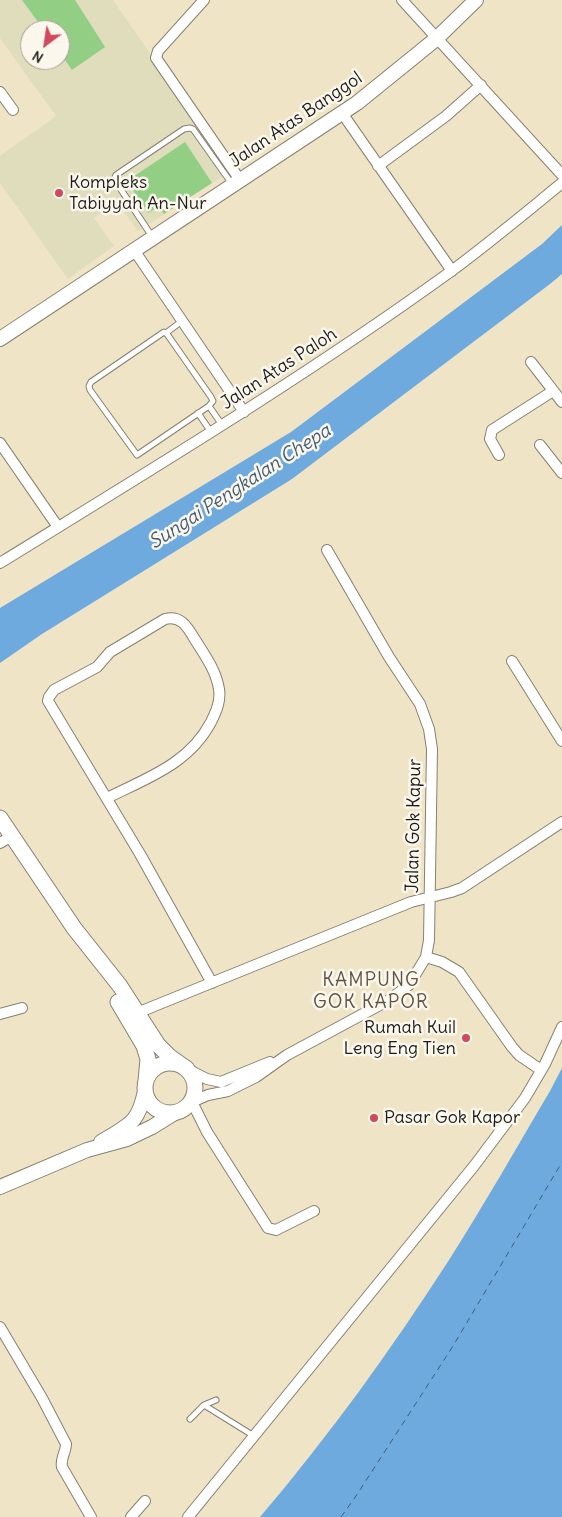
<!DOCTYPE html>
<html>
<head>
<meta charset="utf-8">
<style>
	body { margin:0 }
	#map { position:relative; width:562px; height:1517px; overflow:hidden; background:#efe4c6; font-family:Delius,sans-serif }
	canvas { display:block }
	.north { position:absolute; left:20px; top:20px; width:50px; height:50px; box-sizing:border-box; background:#fbf7ec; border:1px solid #a29f99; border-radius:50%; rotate:211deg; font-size:14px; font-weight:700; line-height:20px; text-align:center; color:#1c1c1c }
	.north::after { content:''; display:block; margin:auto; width:18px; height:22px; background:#d1495b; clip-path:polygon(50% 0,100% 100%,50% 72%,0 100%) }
</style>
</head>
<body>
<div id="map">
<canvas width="562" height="1517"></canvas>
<div class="north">N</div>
</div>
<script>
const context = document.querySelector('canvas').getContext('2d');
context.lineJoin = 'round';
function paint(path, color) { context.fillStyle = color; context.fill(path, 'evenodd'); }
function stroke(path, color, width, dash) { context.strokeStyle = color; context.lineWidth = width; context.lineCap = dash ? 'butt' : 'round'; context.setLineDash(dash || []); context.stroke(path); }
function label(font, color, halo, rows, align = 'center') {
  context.font = font + ' Delius,sans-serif'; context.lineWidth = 5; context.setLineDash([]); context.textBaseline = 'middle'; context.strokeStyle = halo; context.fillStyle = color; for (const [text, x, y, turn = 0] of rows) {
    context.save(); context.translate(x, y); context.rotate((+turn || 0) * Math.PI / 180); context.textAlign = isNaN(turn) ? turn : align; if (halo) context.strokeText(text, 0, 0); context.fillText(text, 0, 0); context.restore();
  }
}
paint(new Path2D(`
	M 0,0 L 113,0 L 231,171 L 138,231 L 117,202 L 94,218 L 114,246 L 68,279 L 0,183 L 0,156 L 56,116 L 0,38 ZM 30,30 L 60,30 L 60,60 L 30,60 Z`), '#dfddbb');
paint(new Path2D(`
	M 22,0 L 75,0 L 105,47 L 72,70 L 60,53 L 60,30 L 44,30 Z
	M 185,142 L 212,183 L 164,214 L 158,207 L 148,213 L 127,181 Z`), '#92cf84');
paint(new Path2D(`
	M 562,225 L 562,274 L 550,284 L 292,479 L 42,634 L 0,663 L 0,608 L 291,432 L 542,244 Z
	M 562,1068 L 562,1517 L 260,1517 C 329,1436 391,1350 449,1260 C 484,1205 517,1147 550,1091 Z`), '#6faadf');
stroke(new Path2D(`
	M 341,1517 L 356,1496 L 453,1346 L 562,1162`), '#415c74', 1, [6, 5]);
const service = new Path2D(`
	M 153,238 L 114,179 L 116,175 L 184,129 L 190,128 L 193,129 L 232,184
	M 164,332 L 167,334 L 211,397 L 213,401 L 209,406 L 137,455 L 90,390 L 89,386 L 91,382 Z
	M 166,333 L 182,321
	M 209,406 L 222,425
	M 198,413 L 211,432
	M 204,1405 L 216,1400
	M 190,1419 L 204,1405 L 254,1436`);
const minor = new Path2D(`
	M 204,0 L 158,51 L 156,58 L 240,180
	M 402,0 L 562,175
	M 0,92 L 13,110
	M 342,113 L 452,271
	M 378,166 L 446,116 L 481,85
	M 134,250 L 244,412
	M 531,362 L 562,402
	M 0,443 L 58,527
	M 540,445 L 562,473
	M 499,455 L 490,439 L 492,430 L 553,391
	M 0,563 C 152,469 305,377 450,272 C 488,244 525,213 562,183
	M 512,661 L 562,741
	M 107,798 C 147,778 189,764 211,722 C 216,712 221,701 219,689 C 216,670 204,654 194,638 C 187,626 180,615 165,619 L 110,652 L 97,667 L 54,690 L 49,697 L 48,701 L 140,854 L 212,983
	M 0,843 L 12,836
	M 426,957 L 442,962 L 459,972 L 512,1047 L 519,1055 L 541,1070
	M 137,1013 L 411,902 L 451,892 L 462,888 L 562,822
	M 0,1014 L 22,1008
	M 187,1069 L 207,1079 L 221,1082 L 270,1062
	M 314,1211 L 276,1230 L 268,1228 L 207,1132 L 192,1102 L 208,1095 L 228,1091 L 256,1077 L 287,1055 L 389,1000 L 409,985 L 426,957 L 429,940 L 432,749 L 429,729 L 420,704 L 389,657 L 327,550
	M 0,1327 L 42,1398 L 66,1444 C 66,1452 60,1459 62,1467 L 91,1517
	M 131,1517 L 145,1501
	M 188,1517 L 474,1166 L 525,1098 L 545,1064 L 562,1027`);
const secondary = new Path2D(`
	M 0,339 L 357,103 L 436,39 L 476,0
	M 101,1142 C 128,1125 138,1125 145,1091
	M 0,1187 L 87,1150 L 127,1139 L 152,1127 L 173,1114`);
const primary = new Path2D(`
	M 0,818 L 74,928 L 120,986 L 158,1045 L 170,1057 L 187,1069
	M 118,1002 L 144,1046 L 148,1059 L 146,1081
	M145 1088a25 25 0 1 1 50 0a25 25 0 1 1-50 0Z`);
stroke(service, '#868071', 7);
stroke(minor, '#868071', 12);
stroke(secondary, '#868071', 16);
stroke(primary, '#868071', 17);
stroke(service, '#fff', 5);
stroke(minor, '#fff', 10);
stroke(secondary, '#fff', 14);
stroke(primary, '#fff', 15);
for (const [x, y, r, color] of [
	[59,193,5,"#d1495b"],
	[466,1038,5,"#d1495b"],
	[374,1118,5,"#d1495b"]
]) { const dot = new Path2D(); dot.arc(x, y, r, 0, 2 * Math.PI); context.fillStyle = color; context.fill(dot); stroke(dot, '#fbf7ec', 2); }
label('18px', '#1c1c1c', '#fbf7ec', [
	["Jalan Atas Banggol",296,120,-34],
	["Jalan Atas Paloh",279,369,-33],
	["Jalan Gok Kapur",414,826,-89]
]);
label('18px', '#1c1c1c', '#fbf7ec', [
	["Kompleks",69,183],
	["Tabiyyah An-Nur",69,204],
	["Rumah Kuil",456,1028,"right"],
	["Leng Eng Tien",456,1049,"right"],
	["Pasar Gok Kapor",384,1118]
], 'left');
label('italic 19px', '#415c74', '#fbf7ec', [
	["Sungai Pengkalan Chepa",240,487,-33]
]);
context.letterSpacing = '1px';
label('19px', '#5f5345', '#fbf7ec', [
	["KAMPUNG",371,981],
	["GOK KAPOR",371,1003]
]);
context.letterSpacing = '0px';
</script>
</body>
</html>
